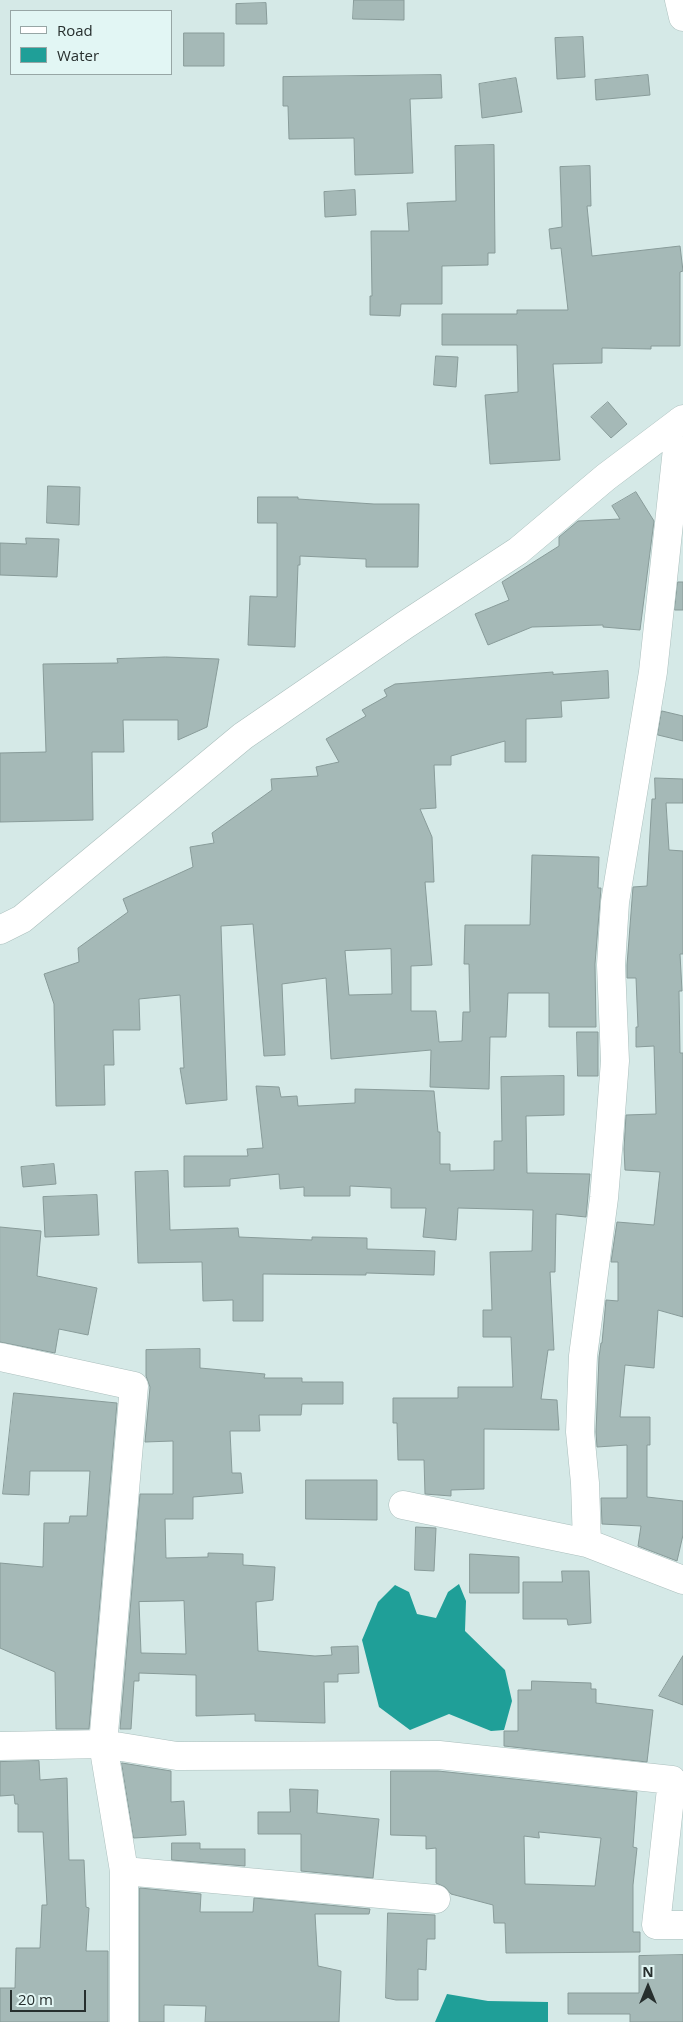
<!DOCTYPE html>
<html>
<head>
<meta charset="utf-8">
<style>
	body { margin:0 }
	#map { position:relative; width:683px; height:2022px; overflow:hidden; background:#d5e9e7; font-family:"Open Sans",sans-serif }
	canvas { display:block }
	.legend { position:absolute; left:10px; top:10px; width:162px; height:65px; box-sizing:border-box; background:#e2f6f4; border:1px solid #97a6a5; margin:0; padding:6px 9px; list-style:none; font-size:15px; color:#272f2e }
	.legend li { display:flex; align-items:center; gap:10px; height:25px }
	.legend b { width:25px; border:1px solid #97a6a5 }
	.north { position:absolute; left:623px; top:1962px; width:50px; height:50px; -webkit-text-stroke:4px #e2f6f4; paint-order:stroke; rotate:0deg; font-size:14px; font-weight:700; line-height:20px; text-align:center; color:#272f2e }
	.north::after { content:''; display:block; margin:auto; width:18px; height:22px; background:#272f2e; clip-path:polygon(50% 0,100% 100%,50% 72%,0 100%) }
	.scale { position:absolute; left:10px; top:1990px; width:76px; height:22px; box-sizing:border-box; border:2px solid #272f2e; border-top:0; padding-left:6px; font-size:15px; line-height:18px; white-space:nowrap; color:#272f2e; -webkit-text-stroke:4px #e2f6f4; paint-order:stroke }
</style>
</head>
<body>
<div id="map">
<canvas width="683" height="2022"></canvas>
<ul class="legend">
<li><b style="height:6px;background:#fff"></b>Road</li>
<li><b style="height:14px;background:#1f9f98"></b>Water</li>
</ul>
<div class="north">N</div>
<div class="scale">20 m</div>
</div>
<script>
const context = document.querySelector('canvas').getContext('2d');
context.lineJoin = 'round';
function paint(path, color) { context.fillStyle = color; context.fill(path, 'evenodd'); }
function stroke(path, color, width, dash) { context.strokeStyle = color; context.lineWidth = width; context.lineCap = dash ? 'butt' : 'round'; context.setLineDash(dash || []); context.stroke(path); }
paint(new Path2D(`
	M 459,1584 L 466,1601 L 465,1631 L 505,1670 L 512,1701 L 504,1730 L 491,1731 L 449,1714 L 410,1730 L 379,1707 L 362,1640 L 378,1602 L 395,1585 L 409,1592 L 417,1614 L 436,1618 L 448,1592 Z
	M 447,1994 L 488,2001 L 548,2002 L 548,2022 L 435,2022 Z`), '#1f9f98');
const building = new Path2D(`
	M 354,0 L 404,0 L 404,20 L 353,19 Z
	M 266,3 L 267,24 L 236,24 L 236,4 Z
	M 184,33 L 224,33 L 224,66 L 184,66 Z
	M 583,37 L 585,77 L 557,79 L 555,38 Z
	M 441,75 L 442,98 L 410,99 L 413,173 L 355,175 L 354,138 L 289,139 L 288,106 L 283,106 L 283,77 Z
	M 648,75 L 650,95 L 596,100 L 595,80 Z
	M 516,78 L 522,112 L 482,118 L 479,84 Z
	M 494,145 L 495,253 L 488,253 L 488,265 L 442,266 L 442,304 L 401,304 L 400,316 L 370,315 L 370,296 L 372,296 L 371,231 L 409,231 L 407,203 L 456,201 L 455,146 Z
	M 590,166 L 591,206 L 587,206 L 592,256 L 680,246 L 683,271 L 680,272 L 680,346 L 651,346 L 651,349 L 602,348 L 602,363 L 553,364 L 560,460 L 490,464 L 485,395 L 518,392 L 517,345 L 442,345 L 442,314 L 517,314 L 517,310 L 568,310 L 561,248 L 551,249 L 549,229 L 562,227 L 560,167 Z
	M 355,190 L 356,215 L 325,217 L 324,192 Z
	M 436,356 L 458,357 L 456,387 L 434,385 Z
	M 608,402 L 627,424 L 611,438 L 591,417 Z
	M 48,486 L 80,487 L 79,525 L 47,523 Z
	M 636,492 L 654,521 L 640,630 L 603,627 L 603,625 L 532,627 L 488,645 L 475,614 L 509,600 L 502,582 L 559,546 L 559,537 L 578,521 L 620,519 L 612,506 Z
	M 258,497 L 298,497 L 298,499 L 374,504 L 419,504 L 418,567 L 366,567 L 366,559 L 300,556 L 300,565 L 298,565 L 295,647 L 248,645 L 250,596 L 277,597 L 277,523 L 258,523 Z
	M 26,538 L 59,539 L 57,577 L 0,575 L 0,543 L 26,544 Z
	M 678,582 L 683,582 L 683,610 L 675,610 Z
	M 166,657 L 219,659 L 207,727 L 178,740 L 178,720 L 123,720 L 124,752 L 92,752 L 93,820 L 0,822 L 0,753 L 46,752 L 43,664 L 118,663 L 117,659 Z
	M 608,671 L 609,698 L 561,701 L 562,717 L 526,719 L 526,762 L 505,762 L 505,741 L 451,756 L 451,765 L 434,765 L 436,808 L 420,809 L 432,837 L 434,882 L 425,882 L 432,965 L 411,966 L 411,1011 L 436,1011 L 439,1042 L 462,1041 L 463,1012 L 470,1012 L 469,964 L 464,964 L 465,925 L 530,925 L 532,855 L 599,857 L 598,888 L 601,888 L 595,964 L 596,1027 L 549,1027 L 549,993 L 508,993 L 506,1037 L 490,1037 L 489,1089 L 430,1087 L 431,1050 L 331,1059 L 326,978 L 282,984 L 285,1055 L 264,1056 L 253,924 L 221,926 L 227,1100 L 186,1104 L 180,1068 L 184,1068 L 180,995 L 139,999 L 140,1030 L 113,1030 L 114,1065 L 104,1065 L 105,1105 L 56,1106 L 54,1004 L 44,974 L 79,962 L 78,948 L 128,912 L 123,899 L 193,867 L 190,847 L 214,843 L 212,833 L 272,790 L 271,779 L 318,776 L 316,767 L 339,762 L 326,739 L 366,716 L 362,710 L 387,696 L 384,690 L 395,684 L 553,672 L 553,674 ZM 391,949 L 392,994 L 349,995 L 345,951 Z
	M 662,711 L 683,716 L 683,741 L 658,735 Z
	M 655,778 L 683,779 L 683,803 L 666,803 L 669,850 L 683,851 L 683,954 L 680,954 L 682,991 L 679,991 L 680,1053 L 683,1053 L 683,1317 L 658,1310 L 654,1368 L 625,1365 L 620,1417 L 650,1417 L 650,1445 L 647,1445 L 647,1497 L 683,1501 L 683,1535 L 677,1561 L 638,1546 L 641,1526 L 602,1524 L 601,1498 L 627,1498 L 627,1445 L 597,1447 L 596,1432 L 599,1357 L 601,1343 L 602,1343 L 606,1300 L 618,1301 L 618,1262 L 611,1262 L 617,1222 L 654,1225 L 660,1172 L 625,1170 L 624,1149 L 626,1115 L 656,1114 L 654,1046 L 636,1047 L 636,1027 L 638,1027 L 636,978 L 627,978 L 627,965 L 633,887 L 647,886 L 652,799 L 655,799 Z
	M 577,1032 L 598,1032 L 598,1076 L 578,1076 Z
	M 564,1076 L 564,1115 L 526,1116 L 527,1173 L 590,1174 L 586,1217 L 556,1214 L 555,1272 L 550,1272 L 554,1350 L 548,1350 L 541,1399 L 557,1400 L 559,1430 L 484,1429 L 484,1489 L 451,1490 L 451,1496 L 425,1494 L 424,1460 L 398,1460 L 397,1423 L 393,1423 L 393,1398 L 458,1398 L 458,1387 L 513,1387 L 511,1337 L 483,1337 L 483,1310 L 492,1310 L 490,1252 L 532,1251 L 533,1210 L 458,1208 L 456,1240 L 423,1237 L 426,1208 L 391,1208 L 391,1188 L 350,1186 L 350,1196 L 304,1196 L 304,1187 L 280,1189 L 279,1174 L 230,1179 L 230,1186 L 184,1187 L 184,1156 L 248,1156 L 247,1149 L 263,1148 L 256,1086 L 279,1087 L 281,1097 L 297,1096 L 298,1106 L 355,1103 L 355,1089 L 434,1091 L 438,1132 L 440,1132 L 440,1164 L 450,1164 L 450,1171 L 494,1170 L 494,1141 L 502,1141 L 501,1077 Z
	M 54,1164 L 56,1184 L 23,1187 L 21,1167 Z
	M 168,1171 L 170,1230 L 238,1228 L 239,1237 L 312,1240 L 312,1237 L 367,1238 L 367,1249 L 435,1251 L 434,1275 L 366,1273 L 366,1275 L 263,1274 L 263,1321 L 233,1321 L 233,1300 L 203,1301 L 202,1262 L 138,1263 L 135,1172 Z
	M 97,1195 L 99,1235 L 45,1237 L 43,1197 Z
	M 0,1227 L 41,1231 L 37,1276 L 97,1288 L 88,1335 L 59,1329 L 55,1353 L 0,1342 Z
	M 200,1349 L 200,1368 L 265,1374 L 264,1378 L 302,1378 L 302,1382 L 343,1382 L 343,1404 L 302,1404 L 301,1415 L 259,1415 L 260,1431 L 230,1431 L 232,1473 L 241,1473 L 243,1493 L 193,1497 L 193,1519 L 165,1519 L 166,1558 L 208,1557 L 208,1553 L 243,1554 L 243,1565 L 275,1567 L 273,1600 L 256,1602 L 258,1651 L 315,1656 L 332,1655 L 331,1647 L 358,1646 L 359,1673 L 338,1674 L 338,1682 L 324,1682 L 325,1723 L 255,1721 L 255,1714 L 196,1716 L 196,1675 L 139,1673 L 139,1681 L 134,1681 L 131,1729 L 120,1729 L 140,1494 L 173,1494 L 173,1441 L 145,1442 L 150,1387 L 146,1376 L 146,1350 ZM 184,1601 L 186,1654 L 141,1653 L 139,1602 Z
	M 14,1393 L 117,1403 L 89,1729 L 56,1729 L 55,1672 L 0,1648 L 0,1563 L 43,1567 L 44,1523 L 69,1523 L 70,1516 L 87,1516 L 90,1471 L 30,1471 L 29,1495 L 3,1494 Z
	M 306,1480 L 377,1480 L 377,1520 L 306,1519 Z
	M 416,1527 L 436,1528 L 434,1571 L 415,1570 Z
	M 470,1554 L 519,1557 L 519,1593 L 470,1593 Z
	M 562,1571 L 589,1571 L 591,1623 L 568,1625 L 567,1619 L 523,1619 L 523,1582 L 562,1582 Z
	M 683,1656 L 683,1705 L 659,1696 Z
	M 532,1681 L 591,1683 L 591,1689 L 596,1689 L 596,1703 L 653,1710 L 647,1762 L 504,1746 L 504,1731 L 518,1731 L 518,1690 L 531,1690 Z
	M 39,1761 L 40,1780 L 67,1778 L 69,1860 L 84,1860 L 86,1907 L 89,1908 L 86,1951 L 108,1951 L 108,2022 L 0,2022 L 0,1988 L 15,1988 L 16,1948 L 40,1948 L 42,1905 L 47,1905 L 43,1832 L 18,1832 L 18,1804 L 15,1804 L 14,1795 L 0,1796 L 0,1762 Z
	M 122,1763 L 171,1771 L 171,1802 L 184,1801 L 186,1835 L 134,1838 Z
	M 391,1771 L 438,1771 L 637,1792 L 633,1847 L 637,1848 L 633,1885 L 633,1932 L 640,1932 L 640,1952 L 506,1953 L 505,1923 L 494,1923 L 493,1905 L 451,1894 L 445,1887 L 436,1883 L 436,1848 L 426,1849 L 426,1836 L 391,1835 ZM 539,1832 L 601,1838 L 595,1886 L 525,1884 L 524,1836 L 539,1838 Z
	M 290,1789 L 318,1790 L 317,1813 L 379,1819 L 373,1878 L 301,1871 L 301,1834 L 258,1834 L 258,1812 L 290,1812 Z
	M 172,1843 L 200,1843 L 200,1849 L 245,1849 L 245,1866 L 172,1860 Z
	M 140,1888 L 201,1894 L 200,1912 L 253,1912 L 254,1898 L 370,1909 L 369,1914 L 315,1914 L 318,1966 L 341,1971 L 339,2022 L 205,2022 L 206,2006 L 164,2005 L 164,2022 L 140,2022 Z
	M 388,1913 L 435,1915 L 435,1939 L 427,1939 L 426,1970 L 418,1969 L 418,2000 L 396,2000 L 386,1998 Z
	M 683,1955 L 683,2022 L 630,2022 L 630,2014 L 568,2014 L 568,1993 L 639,1993 L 639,1956 Z`);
paint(building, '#a5b9b7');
stroke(building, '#889b99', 1);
const minor = new Path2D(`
	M 679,0 L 683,17
	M 0,930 L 22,919 L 243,736 L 405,625 L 518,551 L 606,477 L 683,419
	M 0,1357 L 134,1386 L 103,1744 L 124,1871
	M 403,1505 L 587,1543 L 683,1580
	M 587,1543 L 585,1483 L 580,1432 L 583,1356 L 604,1198 L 610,1126 L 615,1061 L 611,965 L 615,902 L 653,672 L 680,421
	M 0,1746 L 103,1744 L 177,1756 L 439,1755 L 672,1780 L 656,1925 L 683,1925
	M 124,2022 L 124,1871 L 436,1899`);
stroke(minor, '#abbfbd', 29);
stroke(minor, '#fff', 28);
</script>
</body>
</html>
